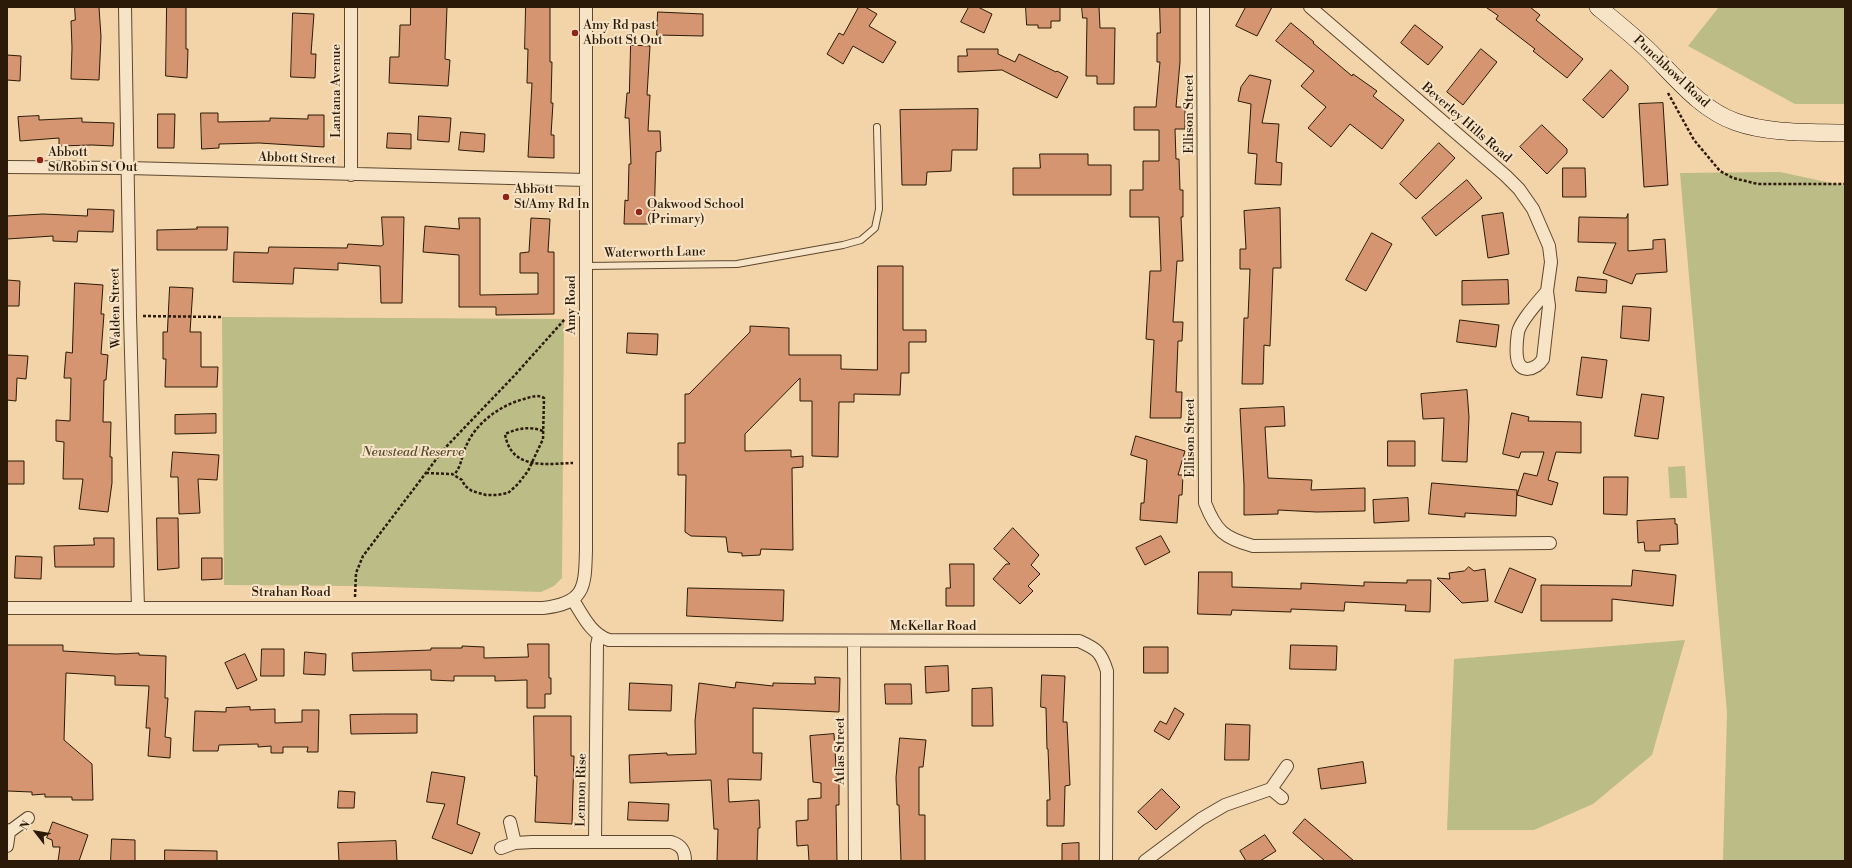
<!DOCTYPE html>
<html>
<head>
<meta charset="utf-8">
<style>
	body { margin:0 }
	#map { position:relative; width:1852px; height:868px; overflow:hidden; background:#f2d4a8; font-family:"Libre Bodoni",serif }
	canvas { display:block }
	.frame { position:absolute; inset:0; border:8px solid #2b1a07; pointer-events:none }
	.north { position:absolute; left:16px; top:812px; width:40px; height:40px; -webkit-text-stroke:3px #f7e3c6; paint-order:stroke; rotate:301deg; font-size:11px; font-weight:700; line-height:16px; text-align:center; color:#2b1a07 }
	.north::after { content:''; display:block; margin:auto; width:14px; height:18px; background:#2b1a07; clip-path:polygon(50% 0,100% 100%,50% 72%,0 100%) }
</style>
</head>
<body>
<div id="map">
<canvas width="1852" height="868"></canvas>
<div class="frame"></div>
<div class="north">N</div>
</div>
<script>
const context = document.querySelector('canvas').getContext('2d');
context.lineJoin = 'round';
function paint(path, color) { context.fillStyle = color; context.fill(path, 'evenodd'); }
function stroke(path, color, width, dash) { context.strokeStyle = color; context.lineWidth = width; context.lineCap = dash ? 'butt' : 'round'; context.setLineDash(dash || []); context.stroke(path); }
function label(font, color, halo, rows, align = 'center') {
  context.font = font + ' "Libre Bodoni",serif'; context.lineWidth = 4; context.setLineDash([]); context.textBaseline = 'middle'; context.strokeStyle = halo; context.fillStyle = color; for (const [text, x, y, turn = 0] of rows) {
    context.save(); context.translate(x, y); context.rotate((+turn || 0) * Math.PI / 180); context.textAlign = isNaN(turn) ? turn : align; if (halo) context.strokeText(text, 0, 0); context.fillText(text, 0, 0); context.restore();
  }
}
paint(new Path2D(`
	M 1719,7 L 1845,7 L 1845,104 L 1795,104 L 1688,46 Z
	M 1780,172 L 1845,186 L 1845,861 L 1723,861 L 1727,713 L 1680,173 Z
	M 222,317 L 564,319 L 562,578 L 554,586 L 541,592 L 356,586 L 224,585 Z
	M 1685,466 L 1687,498 L 1670,498 L 1668,467 Z
	M 1685,640 L 1652,755 L 1593,804 L 1534,830 L 1447,830 L 1454,659 Z`), '#bcbc86');
const building = new Path2D(`
	M 75,7 L 99,7 L 101,37 L 99,80 L 71,79 L 72,48 L 71,21 L 75,20 Z
	M 167,7 L 186,7 L 186,49 L 188,49 L 187,78 L 166,76 Z
	M 411,7 L 447,7 L 445,59 L 450,60 L 448,86 L 389,83 L 390,57 L 399,57 L 400,25 L 410,25 Z
	M 526,7 L 550,7 L 550,62 L 552,62 L 551,103 L 553,103 L 551,135 L 554,135 L 554,158 L 528,157 L 532,83 L 527,83 L 528,49 L 525,49 Z
	M 859,7 L 865,7 L 877,14 L 869,26 L 896,42 L 883,63 L 853,46 L 843,64 L 827,54 L 839,33 L 843,35 Z
	M 969,7 L 978,7 L 992,14 L 984,33 L 961,22 Z
	M 1026,7 L 1060,7 L 1060,21 L 1051,21 L 1051,28 L 1038,28 L 1038,25 L 1027,25 Z
	M 1082,7 L 1099,7 L 1100,28 L 1115,28 L 1114,84 L 1097,84 L 1097,76 L 1086,76 L 1087,18 L 1083,18 Z
	M 1160,7 L 1180,7 L 1180,62 L 1176,107 L 1185,107 L 1185,129 L 1175,129 L 1176,159 L 1179,159 L 1180,190 L 1183,190 L 1183,217 L 1181,217 L 1183,261 L 1177,261 L 1173,322 L 1183,322 L 1182,341 L 1178,341 L 1176,392 L 1182,392 L 1181,418 L 1150,418 L 1154,340 L 1146,339 L 1147,321 L 1150,271 L 1161,271 L 1159,217 L 1130,217 L 1130,190 L 1143,190 L 1143,161 L 1159,161 L 1159,130 L 1134,130 L 1134,107 L 1156,107 L 1160,62 L 1157,62 L 1157,33 L 1160,33 Z
	M 1246,7 L 1272,7 L 1257,36 L 1236,26 Z
	M 1486,7 L 1530,7 L 1540,15 L 1536,20 L 1583,59 L 1567,78 L 1533,51 L 1535,49 L 1496,19 L 1498,16 Z
	M 658,12 L 703,14 L 703,36 L 657,35 Z
	M 293,13 L 314,14 L 311,54 L 316,54 L 315,78 L 291,77 Z
	M 1291,23 L 1314,42 L 1313,43 L 1352,76 L 1353,74 L 1377,91 L 1373,96 L 1404,120 L 1382,149 L 1350,124 L 1331,147 L 1308,128 L 1326,107 L 1301,86 L 1314,71 L 1276,41 Z
	M 1415,25 L 1443,47 L 1428,65 L 1401,43 Z
	M 631,45 L 650,46 L 647,95 L 650,95 L 648,131 L 660,131 L 661,151 L 656,152 L 654,224 L 624,224 L 625,200 L 628,201 L 629,164 L 631,164 L 629,118 L 625,118 L 627,93 L 629,93 Z
	M 967,49 L 998,49 L 998,54 L 1015,62 L 1019,54 L 1056,72 L 1057,71 L 1068,77 L 1057,98 L 1002,70 L 958,72 L 958,56 L 967,56 Z
	M 1481,49 L 1497,62 L 1463,105 L 1447,92 Z
	M 7,55 L 21,56 L 20,81 L 7,80 Z
	M 1611,70 L 1628,86 L 1628,90 L 1603,118 L 1583,100 Z
	M 1250,75 L 1271,80 L 1262,123 L 1279,124 L 1276,162 L 1282,163 L 1281,185 L 1255,184 L 1257,154 L 1248,153 L 1251,104 L 1238,101 L 1241,87 Z
	M 1663,103 L 1668,185 L 1644,187 L 1639,104 Z
	M 978,109 L 977,150 L 952,150 L 951,171 L 927,172 L 926,185 L 902,185 L 900,110 Z
	M 201,113 L 218,113 L 218,122 L 270,121 L 270,118 L 308,119 L 308,115 L 324,115 L 324,147 L 259,143 L 219,144 L 219,148 L 202,149 Z
	M 158,114 L 175,114 L 174,148 L 158,148 Z
	M 39,116 L 39,120 L 82,118 L 82,122 L 114,123 L 113,146 L 92,145 L 59,146 L 59,138 L 20,141 L 18,117 Z
	M 419,116 L 451,118 L 449,142 L 418,140 Z
	M 1542,125 L 1567,149 L 1567,153 L 1547,174 L 1520,147 Z
	M 461,132 L 485,134 L 484,152 L 459,150 Z
	M 388,133 L 411,134 L 411,149 L 387,148 Z
	M 1439,143 L 1455,158 L 1416,199 L 1400,184 Z
	M 1040,154 L 1088,154 L 1088,165 L 1111,165 L 1111,195 L 1013,195 L 1013,168 L 1040,168 Z
	M 1563,168 L 1585,168 L 1586,197 L 1563,197 Z
	M 1467,180 L 1482,198 L 1436,236 L 1422,218 Z
	M 1280,208 L 1281,268 L 1273,268 L 1270,346 L 1264,345 L 1263,384 L 1242,384 L 1244,318 L 1248,318 L 1250,269 L 1240,269 L 1240,249 L 1246,249 L 1244,211 Z
	M 88,209 L 114,210 L 113,232 L 78,231 L 77,242 L 53,241 L 53,236 L 7,239 L 7,216 L 43,214 L 87,216 Z
	M 1503,213 L 1509,254 L 1488,258 L 1482,216 Z
	M 1628,214 L 1628,251 L 1653,249 L 1653,240 L 1665,239 L 1667,272 L 1636,274 L 1632,284 L 1603,273 L 1616,243 L 1578,242 L 1579,217 L 1626,218 Z
	M 382,217 L 404,217 L 402,303 L 381,303 L 380,266 L 338,263 L 338,270 L 294,268 L 293,284 L 233,282 L 234,252 L 268,253 L 269,247 L 347,248 L 348,244 L 381,246 L 383,245 Z
	M 459,218 L 480,218 L 480,295 L 538,294 L 538,273 L 520,273 L 520,253 L 529,252 L 531,218 L 550,219 L 548,252 L 554,252 L 554,314 L 496,315 L 496,307 L 459,307 L 459,255 L 423,252 L 425,226 L 459,229 Z
	M 197,227 L 228,227 L 227,250 L 157,250 L 157,230 L 197,229 Z
	M 1372,233 L 1392,244 L 1366,291 L 1346,280 Z
	M 878,266 L 903,266 L 903,330 L 926,330 L 926,342 L 909,342 L 909,373 L 901,373 L 900,395 L 854,394 L 854,402 L 839,402 L 838,457 L 812,456 L 812,401 L 800,401 L 800,378 L 745,434 L 745,451 L 791,450 L 791,457 L 803,456 L 803,467 L 792,468 L 793,550 L 761,549 L 760,555 L 742,556 L 742,553 L 728,552 L 726,537 L 691,536 L 685,532 L 686,475 L 678,475 L 678,443 L 685,443 L 685,394 L 689,394 L 750,332 L 750,326 L 789,328 L 789,355 L 841,355 L 841,369 L 877,370 Z
	M 1578,277 L 1607,280 L 1606,293 L 1576,291 Z
	M 7,280 L 20,281 L 19,306 L 7,306 Z
	M 1508,280 L 1509,304 L 1462,305 L 1462,281 Z
	M 75,283 L 103,285 L 101,314 L 104,314 L 101,354 L 108,355 L 106,380 L 104,380 L 103,422 L 111,422 L 110,457 L 112,457 L 112,483 L 108,512 L 79,509 L 83,479 L 63,479 L 64,442 L 56,441 L 56,420 L 70,421 L 71,378 L 64,378 L 66,352 L 72,353 Z
	M 170,287 L 193,288 L 190,332 L 201,332 L 201,367 L 218,367 L 217,387 L 165,387 L 166,359 L 163,359 L 163,332 L 167,332 Z
	M 1623,306 L 1651,308 L 1649,341 L 1621,338 Z
	M 1460,320 L 1499,325 L 1496,347 L 1457,342 Z
	M 628,333 L 658,334 L 657,355 L 627,353 Z
	M 7,355 L 28,356 L 26,379 L 17,378 L 16,401 L 7,400 Z
	M 1582,357 L 1607,360 L 1602,398 L 1577,395 Z
	M 1467,390 L 1469,417 L 1467,462 L 1442,461 L 1444,418 L 1423,419 L 1421,394 Z
	M 1642,394 L 1664,397 L 1658,439 L 1635,436 Z
	M 1284,407 L 1285,426 L 1265,427 L 1268,478 L 1312,480 L 1311,490 L 1365,488 L 1365,511 L 1317,512 L 1278,510 L 1278,514 L 1244,515 L 1244,485 L 1240,409 Z
	M 1512,413 L 1529,417 L 1528,421 L 1581,422 L 1581,453 L 1556,452 L 1548,480 L 1558,483 L 1552,505 L 1517,495 L 1524,473 L 1537,476 L 1544,452 L 1521,452 L 1519,458 L 1503,454 Z
	M 216,414 L 216,433 L 175,434 L 175,415 Z
	M 1136,436 L 1185,451 L 1178,475 L 1183,475 L 1182,495 L 1179,495 L 1177,523 L 1140,520 L 1141,503 L 1144,503 L 1147,460 L 1131,455 Z
	M 1388,441 L 1415,441 L 1415,466 L 1388,466 Z
	M 173,452 L 219,455 L 217,480 L 198,479 L 200,513 L 179,514 L 178,477 L 171,477 Z
	M 7,461 L 24,461 L 24,484 L 7,484 Z
	M 1604,477 L 1628,477 L 1627,515 L 1604,514 Z
	M 1432,483 L 1517,490 L 1516,516 L 1465,513 L 1465,517 L 1429,514 Z
	M 1408,498 L 1409,521 L 1374,523 L 1373,500 Z
	M 157,518 L 178,518 L 179,568 L 158,570 Z
	M 1675,519 L 1675,524 L 1677,524 L 1678,544 L 1660,545 L 1660,551 L 1645,551 L 1644,542 L 1638,543 L 1637,521 Z
	M 1013,528 L 1039,555 L 1031,565 L 1040,574 L 1028,586 L 1033,591 L 1020,604 L 993,579 L 1006,564 L 1010,564 L 994,549 Z
	M 1161,536 L 1170,552 L 1145,565 L 1136,548 Z
	M 94,538 L 114,538 L 114,567 L 55,567 L 54,546 L 94,545 Z
	M 16,556 L 42,557 L 41,579 L 15,578 Z
	M 202,558 L 222,558 L 222,579 L 202,580 Z
	M 950,564 L 974,564 L 974,606 L 946,606 L 946,588 L 950,588 Z
	M 1469,567 L 1474,571 L 1485,569 L 1488,601 L 1462,603 L 1437,578 L 1450,579 L 1449,573 L 1464,571 Z
	M 1510,568 L 1536,579 L 1522,613 L 1495,602 Z
	M 1633,570 L 1676,575 L 1673,606 L 1612,599 L 1612,621 L 1541,621 L 1541,585 L 1631,586 Z
	M 1199,572 L 1232,572 L 1232,587 L 1301,589 L 1301,583 L 1364,586 L 1364,582 L 1407,583 L 1407,580 L 1431,580 L 1430,612 L 1405,611 L 1406,605 L 1345,602 L 1344,611 L 1291,609 L 1291,612 L 1232,610 L 1231,615 L 1198,614 Z
	M 688,588 L 784,590 L 783,621 L 687,616 Z
	M 528,644 L 549,644 L 549,678 L 551,678 L 551,694 L 545,694 L 545,708 L 527,708 L 527,680 L 495,681 L 495,676 L 454,676 L 454,681 L 431,680 L 431,670 L 353,671 L 352,653 L 431,650 L 431,648 L 462,648 L 462,646 L 484,647 L 484,658 L 528,657 Z
	M 7,645 L 63,645 L 63,651 L 116,654 L 139,653 L 139,655 L 166,656 L 165,698 L 168,698 L 165,737 L 171,738 L 170,758 L 148,756 L 150,728 L 146,728 L 149,686 L 115,685 L 115,676 L 66,673 L 64,740 L 92,764 L 93,800 L 72,800 L 72,797 L 45,797 L 45,794 L 32,795 L 32,792 L 7,791 Z
	M 1291,645 L 1337,646 L 1336,670 L 1290,669 Z
	M 1144,647 L 1168,647 L 1168,673 L 1144,673 Z
	M 262,649 L 284,649 L 284,676 L 261,676 Z
	M 305,652 L 326,654 L 325,675 L 304,674 Z
	M 245,654 L 257,680 L 237,689 L 225,663 Z
	M 948,666 L 949,691 L 926,693 L 925,667 Z
	M 1042,675 L 1065,676 L 1063,722 L 1067,722 L 1070,785 L 1065,786 L 1064,826 L 1047,826 L 1047,800 L 1050,800 L 1048,749 L 1047,749 L 1046,708 L 1041,707 Z
	M 815,677 L 840,678 L 839,712 L 753,708 L 753,753 L 762,753 L 761,780 L 728,779 L 729,802 L 759,800 L 760,828 L 758,828 L 757,861 L 717,861 L 718,829 L 714,829 L 711,780 L 630,783 L 629,755 L 667,753 L 667,755 L 696,754 L 695,721 L 699,683 L 735,688 L 736,682 L 773,686 L 773,683 L 815,684 Z
	M 630,683 L 672,685 L 671,711 L 629,710 Z
	M 885,684 L 911,684 L 912,704 L 886,704 Z
	M 992,688 L 993,726 L 972,726 L 972,689 Z
	M 250,707 L 250,710 L 275,709 L 275,723 L 302,722 L 302,710 L 319,710 L 318,752 L 307,752 L 308,747 L 283,747 L 283,753 L 271,753 L 271,746 L 258,747 L 258,744 L 219,745 L 218,751 L 193,751 L 195,711 L 226,712 L 226,708 Z
	M 1175,708 L 1184,714 L 1169,740 L 1154,731 L 1160,721 L 1166,724 Z
	M 384,714 L 417,714 L 417,733 L 351,734 L 350,715 Z
	M 534,716 L 571,716 L 571,756 L 574,756 L 572,824 L 535,822 L 537,776 L 535,776 Z
	M 1226,724 L 1250,725 L 1249,760 L 1225,760 Z
	M 834,734 L 837,783 L 839,783 L 839,805 L 836,805 L 837,861 L 809,861 L 808,845 L 797,846 L 796,821 L 808,820 L 808,799 L 821,798 L 821,783 L 813,782 L 810,736 Z
	M 900,738 L 926,740 L 923,767 L 919,767 L 919,815 L 925,815 L 925,861 L 901,861 L 899,805 L 897,805 L 896,778 Z
	M 1363,762 L 1366,783 L 1321,789 L 1318,769 Z
	M 432,772 L 465,777 L 457,824 L 480,833 L 472,854 L 432,838 L 445,804 L 427,802 Z
	M 1162,789 L 1180,807 L 1156,830 L 1138,812 Z
	M 339,791 L 355,792 L 354,808 L 338,808 Z
	M 629,802 L 669,804 L 668,821 L 628,820 Z
	M 1305,819 L 1354,861 L 1325,861 L 1293,833 Z
	M 53,822 L 88,835 L 79,861 L 58,861 L 60,847 L 53,847 L 52,840 L 47,838 Z
	M 1265,835 L 1276,851 L 1260,861 L 1246,861 L 1240,851 Z
	M 112,839 L 135,840 L 135,861 L 111,861 Z
	M 396,841 L 397,861 L 339,861 L 338,843 Z
	M 1079,843 L 1079,861 L 1062,861 L 1062,844 Z
	M 165,850 L 217,851 L 217,861 L 165,861 Z`);
paint(building, '#d59571');
stroke(building, '#2b1a07', 1);
const lane = new Path2D(`
	M 586,266 L 737,264 L 843,245 L 861,240 L 875,228 L 879,209 L 877,127`);
const street = new Path2D(`
	M 125,7 L 130,316 L 138,608
	M 1203,7 L 1205,503 C 1216,531 1224,538 1253,546 L 1550,543
	M 1310,7 L 1506,176 L 1519,189 L 1533,209 L 1549,246 L 1551,262 L 1547,291 L 1549,306 L 1543,359 C 1536,370 1519,375 1517,357 C 1516,350 1517,339 1518,332 C 1521,320 1539,301 1547,291
	M 7,167 L 128,168 L 586,180
	M 351,175 L 351,7
	M 573,600 C 583,616 591,634 609,640 L 1079,641 C 1097,649 1101,652 1107,671 L 1106,861
	M 7,608 L 543,608 C 585,603 585,588 586,550 L 586,7
	M 854,641 L 855,861
	M 1271,789 L 1282,798
	M 510,822 L 515,843
	M 7,830 L 9,832 L 7,846
	M 9,832 L 28,818
	M 595,841 L 597,645 L 599,636
	M 501,848 L 515,843 L 532,842 L 671,842 C 681,845 685,850 685,861
	M 1145,861 L 1201,819 L 1225,805 L 1271,789 L 1287,766`);
const secondary = new Path2D(`
	M 1598,7 C 1615,21 1631,34 1647,49 C 1674,75 1699,109 1736,122 C 1770,134 1809,132 1845,133`);
stroke(lane, '#5d482f', 8);
stroke(street, '#5d482f', 14);
stroke(secondary, '#2b1a07', 18);
stroke(new Path2D(`
	M 1668,93 L 1694,140 L 1720,171 L 1733,178 L 1758,184 L 1845,184
	M 143,316 L 222,317
	M 543,431 C 529,426 519,428 505,434 C 511,470 545,464 573,463
	M 426,473 L 452,474 L 462,480 L 465,486 L 472,491 L 486,495 L 497,495 L 508,493 L 518,484 L 528,471 L 543,439 L 544,398 C 538,394 531,397 524,399 C 501,405 477,422 467,444 C 461,455 463,464 454,475
	M 355,597 L 356,573 L 363,556 L 444,449 L 514,376 L 565,319`), '#2b1a07', 2.5, [3, 2]);
stroke(lane, '#f7e3c6', 6);
stroke(street, '#f7e3c6', 12);
stroke(secondary, '#f7e3c6', 17);
for (const [x, y, r, color] of [
	[575,33,4,"#8f2418"],
	[40,160,4,"#8f2418"],
	[506,197,4,"#8f2418"],
	[639,212,4,"#8f2418"]
]) { const dot = new Path2D(); dot.arc(x, y, r, 0, 2 * Math.PI); context.fillStyle = color; context.fill(dot); stroke(dot, '#f7e3c6', 1.5); }
label('13px', '#2b1a07', '#f7e3c6', [
	["Amy Rd past",583,26],
	["Abbott St Out",583,41],
	["Abbott",48,153],
	["St/Robin St Out",48,168],
	["Abbott",514,190],
	["St/Amy Rd In",514,205],
	["Oakwood School",647,205],
	["(Primary)",647,220]
], 'left');
label('13px', '#2b1a07', '#f7e3c6', [
	["Punchbowl Road",1671,72,43],
	["Lantana Avenue",337,91,-90],
	["Ellison Street",1190,114,-90],
	["Beverley Hills Road",1466,123,41],
	["Abbott Street",297,159,2],
	["Waterworth Lane",655,253,-1],
	["Amy Road",572,305,-90],
	["Walden Street",116,308,-91],
	["Ellison Street",1191,438,-90],
	["Strahan Road",291,593],
	["McKellar Road",933,627],
	["Atlas Street",841,751,-90],
	["Lennon Rise",582,790,-89]
]);
label('italic 13px', '#564b2d', '#f7e3c6', [
	["Newstead Reserve",413,453]
]);
</script>
</body>
</html>
